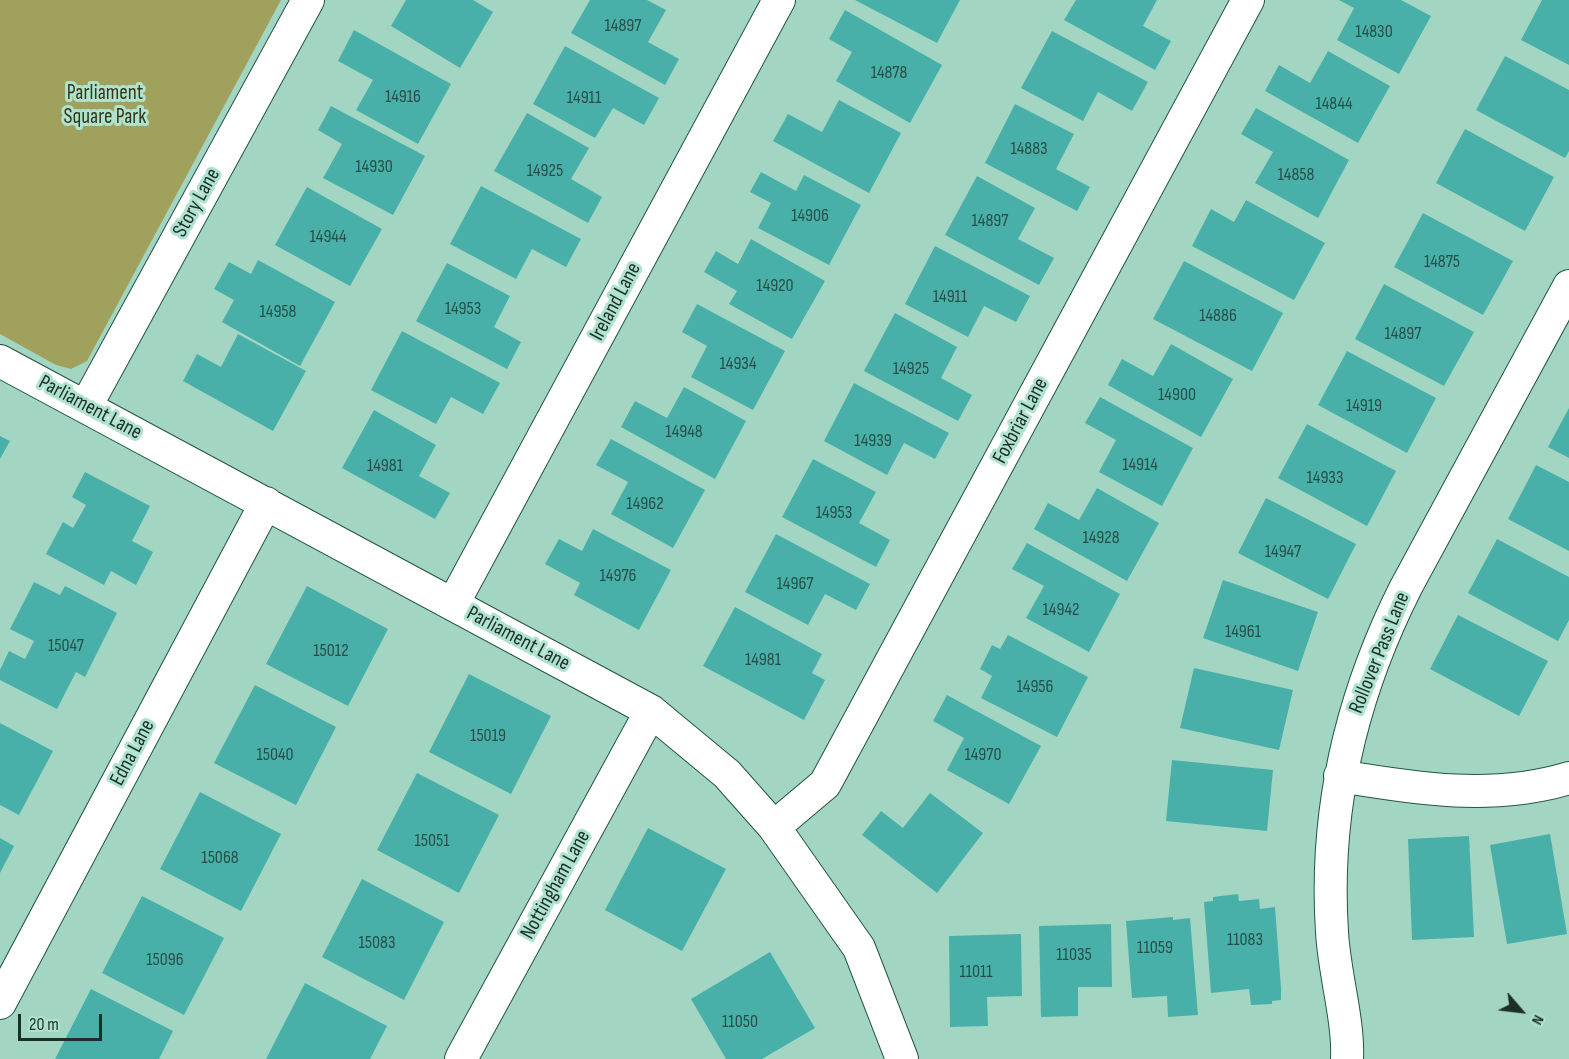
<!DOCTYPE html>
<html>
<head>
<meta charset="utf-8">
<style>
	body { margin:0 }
	#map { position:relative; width:1569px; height:1059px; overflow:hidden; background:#a3d6c2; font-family:"Sofia Sans Condensed",sans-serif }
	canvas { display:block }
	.north { position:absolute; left:1491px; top:981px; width:60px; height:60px; -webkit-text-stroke:4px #afe3cf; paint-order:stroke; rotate:118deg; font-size:16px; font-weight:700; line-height:24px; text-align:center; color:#1b2f28 }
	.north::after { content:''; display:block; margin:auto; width:21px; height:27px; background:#1b2f28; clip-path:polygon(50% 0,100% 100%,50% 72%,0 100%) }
	.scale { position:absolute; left:18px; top:1014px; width:84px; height:27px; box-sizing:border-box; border:3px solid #1b2f28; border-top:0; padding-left:8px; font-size:18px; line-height:21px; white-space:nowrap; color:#1b2f28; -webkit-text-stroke:4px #afe3cf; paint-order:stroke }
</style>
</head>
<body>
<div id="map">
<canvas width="1569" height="1059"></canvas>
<div class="north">N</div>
<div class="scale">20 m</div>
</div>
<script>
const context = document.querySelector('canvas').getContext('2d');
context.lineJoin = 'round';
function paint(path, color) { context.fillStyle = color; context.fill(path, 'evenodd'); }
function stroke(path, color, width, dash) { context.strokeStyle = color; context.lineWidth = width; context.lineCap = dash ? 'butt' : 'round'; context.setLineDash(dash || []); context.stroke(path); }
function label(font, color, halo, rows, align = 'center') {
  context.font = font + ' "Sofia Sans Condensed",sans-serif'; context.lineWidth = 6; context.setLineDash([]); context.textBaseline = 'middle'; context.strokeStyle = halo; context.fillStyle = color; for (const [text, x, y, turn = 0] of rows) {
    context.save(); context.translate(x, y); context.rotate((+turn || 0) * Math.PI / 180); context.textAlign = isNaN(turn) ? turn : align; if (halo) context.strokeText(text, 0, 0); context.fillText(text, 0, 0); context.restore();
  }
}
paint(new Path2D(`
	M 0,0 L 281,0 L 87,361 L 71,369 L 56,365 L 0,334 Z`), '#a0a15d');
paint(new Path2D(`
	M 406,0 L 473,0 L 493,12 L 460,68 L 391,26 Z
	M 590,0 L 647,0 L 666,10 L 648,42 L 679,59 L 665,85 L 571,33 Z
	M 855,0 L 960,0 L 937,43 Z
	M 1076,0 L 1157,0 L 1143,26 L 1171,41 L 1155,70 L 1064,20 Z
	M 1339,0 L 1401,0 L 1431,16 L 1399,74 L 1337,40 L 1354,8 Z
	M 1542,0 L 1569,0 L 1569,65 L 1521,40 Z
	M 845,10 L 942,65 L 910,123 L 836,81 L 852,52 L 829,39 Z
	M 354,30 L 451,84 L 418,144 L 356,110 L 373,80 L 338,61 Z
	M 1052,31 L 1148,82 L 1132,111 L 1098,92 L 1083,121 L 1021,88 Z
	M 565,46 L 659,98 L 644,125 L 613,108 L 595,138 L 533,104 Z
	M 1328,51 L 1390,86 L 1358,143 L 1265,91 L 1279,65 L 1310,83 Z
	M 1505,56 L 1569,90 L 1569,151 L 1565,158 L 1476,110 Z
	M 839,100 L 901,133 L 869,193 L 773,141 L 788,114 L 822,132 Z
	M 1015,104 L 1074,134 L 1056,169 L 1090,187 L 1077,211 L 985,163 Z
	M 331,106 L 425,156 L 393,215 L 323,178 L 342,144 L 318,130 Z
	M 1256,108 L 1349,160 L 1318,218 L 1255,183 L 1273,152 L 1241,134 Z
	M 527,113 L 589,148 L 571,179 L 602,197 L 588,223 L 494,171 Z
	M 1465,129 L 1554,177 L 1525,231 L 1436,183 Z
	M 761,172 L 796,191 L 804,175 L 861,205 L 829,265 L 758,228 L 771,203 L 750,192 Z
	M 977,176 L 1035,208 L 1018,239 L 1054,258 L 1039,285 L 945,235 Z
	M 481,186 L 581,239 L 566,267 L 532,249 L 516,279 L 450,244 Z
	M 307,187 L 382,229 L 350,286 L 275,245 Z
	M 1246,200 L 1325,243 L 1294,300 L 1192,246 L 1211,209 L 1234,222 Z
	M 1423,213 L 1513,261 L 1483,315 L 1394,267 Z
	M 751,239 L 825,281 L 792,339 L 729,304 L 737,291 L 704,272 L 716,251 L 738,264 Z
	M 935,246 L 1030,296 L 1016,322 L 984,306 L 968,337 L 905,304 Z
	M 258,260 L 335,302 L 300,366 L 222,322 L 234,300 L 214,289 L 229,262 L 251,274 Z
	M 1184,261 L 1283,313 L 1252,371 L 1153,319 Z
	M 447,263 L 510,296 L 494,327 L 521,342 L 507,369 L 416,321 Z
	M 1384,284 L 1474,332 L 1444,386 L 1355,339 Z
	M 697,304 L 785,351 L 753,410 L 691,377 L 707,346 L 682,332 Z
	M 895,313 L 957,347 L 941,378 L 972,395 L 958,421 L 864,371 Z
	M 402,331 L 500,383 L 483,414 L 451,397 L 436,424 L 371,390 Z
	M 238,334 L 306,371 L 273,431 L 183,381 L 197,354 L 221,367 Z
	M 1171,344 L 1233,379 L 1201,437 L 1108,385 L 1122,359 L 1153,376 Z
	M 1347,351 L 1436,398 L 1407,453 L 1318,405 Z
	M 854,383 L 949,433 L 935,459 L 904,443 L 887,475 L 824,441 Z
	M 684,387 L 746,421 L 715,479 L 621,427 L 635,401 L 667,418 Z
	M 1100,397 L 1193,448 L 1162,506 L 1099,472 L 1116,440 L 1085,423 Z
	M 1569,408 L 1569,458 L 1548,447 Z
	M 374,410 L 436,445 L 419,476 L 450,493 L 435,519 L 342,468 Z
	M 1307,424 L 1396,471 L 1367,526 L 1278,478 Z
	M 0,436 L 10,441 L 0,459 Z
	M 611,439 L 705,490 L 673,548 L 611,514 L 628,482 L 596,465 Z
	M 813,459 L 876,492 L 859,523 L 890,540 L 876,567 L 782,517 Z
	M 1536,465 L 1569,482 L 1569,551 L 1508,519 Z
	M 85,472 L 150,506 L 132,541 L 153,552 L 136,585 L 111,571 L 104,585 L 46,554 L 63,522 L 73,528 L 86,505 L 72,497 Z
	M 1097,488 L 1159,523 L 1127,581 L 1034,529 L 1048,503 L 1079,520 Z
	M 1266,498 L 1356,544 L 1328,599 L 1238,553 Z
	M 593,529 L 671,570 L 639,630 L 574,595 L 580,583 L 545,564 L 559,539 L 582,551 Z
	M 776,534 L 870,584 L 856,610 L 825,594 L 808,625 L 745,592 Z
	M 1497,539 L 1569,577 L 1569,620 L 1558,641 L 1468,593 Z
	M 1027,543 L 1120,594 L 1089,652 L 1026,618 L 1044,586 L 1012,569 Z
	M 1223,580 L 1318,612 L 1298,671 L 1203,638 Z
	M 34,582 L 60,595 L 65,586 L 117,613 L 85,677 L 76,672 L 57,709 L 0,680 L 0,670 L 9,651 L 25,659 L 34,641 L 10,629 Z
	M 307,586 L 388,629 L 348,706 L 266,664 Z
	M 735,607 L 822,654 L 812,673 L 825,680 L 804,720 L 703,666 Z
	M 1458,615 L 1548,661 L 1519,716 L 1430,669 Z
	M 1008,635 L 1088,677 L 1057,737 L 981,698 L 992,676 L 980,669 L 992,645 L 1000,649 Z
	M 1194,668 L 1293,690 L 1279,750 L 1180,728 Z
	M 469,674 L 551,716 L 511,794 L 429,752 Z
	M 255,685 L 336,727 L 296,805 L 214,763 Z
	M 947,695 L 1041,746 L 1009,804 L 947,770 L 964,738 L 933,721 Z
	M 0,723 L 53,751 L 19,815 L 0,805 Z
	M 1172,760 L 1273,770 L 1267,831 L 1166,821 Z
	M 417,773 L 499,815 L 459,893 L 377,850 Z
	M 200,792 L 281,834 L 241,911 L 160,869 Z
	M 930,793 L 983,833 L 937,893 L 862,835 L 881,811 L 903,828 Z
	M 648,828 L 726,869 L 682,951 L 605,910 Z
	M 1550,834 L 1567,934 L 1507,944 L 1490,845 Z
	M 1469,836 L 1474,937 L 1412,940 L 1408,839 Z
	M 0,838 L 14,846 L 0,873 Z
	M 362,879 L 444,922 L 404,1000 L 322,957 Z
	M 1238,894 L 1239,901 L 1259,899 L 1260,909 L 1275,907 L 1281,988 L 1281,1000 L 1272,1001 L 1272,1004 L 1251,1005 L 1249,989 L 1211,993 L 1204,902 L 1213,901 L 1213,897 Z
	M 142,896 L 224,938 L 184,1015 L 102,973 Z
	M 1173,917 L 1173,920 L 1190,918 L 1198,1015 L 1168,1017 L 1167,996 L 1132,998 L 1126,921 Z
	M 1111,924 L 1112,987 L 1078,987 L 1078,1016 L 1041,1017 L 1039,926 Z
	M 1021,934 L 1022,996 L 987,997 L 988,1026 L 950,1027 L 949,936 Z
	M 770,952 L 815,1028 L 762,1059 L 726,1059 L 691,999 Z
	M 305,983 L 387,1026 L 370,1059 L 266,1059 Z
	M 91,989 L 173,1031 L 159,1059 L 55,1059 Z`), '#49b0a9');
const street = new Path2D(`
	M 0,361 L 651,711 L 727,774 L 774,827 L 859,948 L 902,1059
	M 86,406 L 308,0
	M 453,604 L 779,0
	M 1340,776 C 1417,789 1493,801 1569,778
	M 774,827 L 825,784 L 1248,0
	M 0,1003 L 266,503
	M 461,1059 L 651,711
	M 1347,1059 C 1349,1021 1334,972 1332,932 C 1324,810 1351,696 1406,587 L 1569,286`);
stroke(street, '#235444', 34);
stroke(street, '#fff', 32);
label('18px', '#264f48', null, [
	["14897",623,26],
	["14830",1374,32],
	["14878",889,73],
	["14916",403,97],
	["14911",584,98],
	["14844",1334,104],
	["14883",1029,149],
	["14930",374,167],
	["14925",545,171],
	["14858",1296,175],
	["14906",810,216],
	["14897",990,221],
	["14944",328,237],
	["14875",1442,262],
	["14920",775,286],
	["14911",950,297],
	["14953",463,309],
	["14958",278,312],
	["14886",1218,316],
	["14897",1403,334],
	["14934",738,364],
	["14925",911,369],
	["14900",1177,395],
	["14919",1364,406],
	["14948",684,432],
	["14939",873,441],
	["14914",1140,465],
	["14981",385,466],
	["14933",1325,478],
	["14962",645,504],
	["14953",834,513],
	["14928",1101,538],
	["14947",1283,552],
	["14976",618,576],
	["14967",795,584],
	["14942",1061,610],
	["14961",1243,632],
	["15047",66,646],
	["15012",331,651],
	["14981",763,660],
	["14956",1035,687],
	["15019",488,736],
	["15040",275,755],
	["14970",983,755],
	["15051",432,841],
	["15068",220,858],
	["11083",1245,940],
	["15083",377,943],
	["11059",1155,948],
	["11035",1074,955],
	["15096",165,960],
	["11011",976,972],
	["11050",740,1022]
]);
label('21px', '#363616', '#afe3cf', [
	["Parliament",105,94],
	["Square Park",105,118]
]);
label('21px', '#1b2f28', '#afe3cf', [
	["Story Lane",197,203,-61],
	["Ireland Lane",616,302,-62],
	["Parliament Lane",90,408,28],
	["Foxbriar Lane",1021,421,-62],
	["Parliament Lane",518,639,28],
	["Rollover Pass Lane",1380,653,-68],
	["Edna Lane",133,753,-62],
	["Nottingham Lane",556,885,-61]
]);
</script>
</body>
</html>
